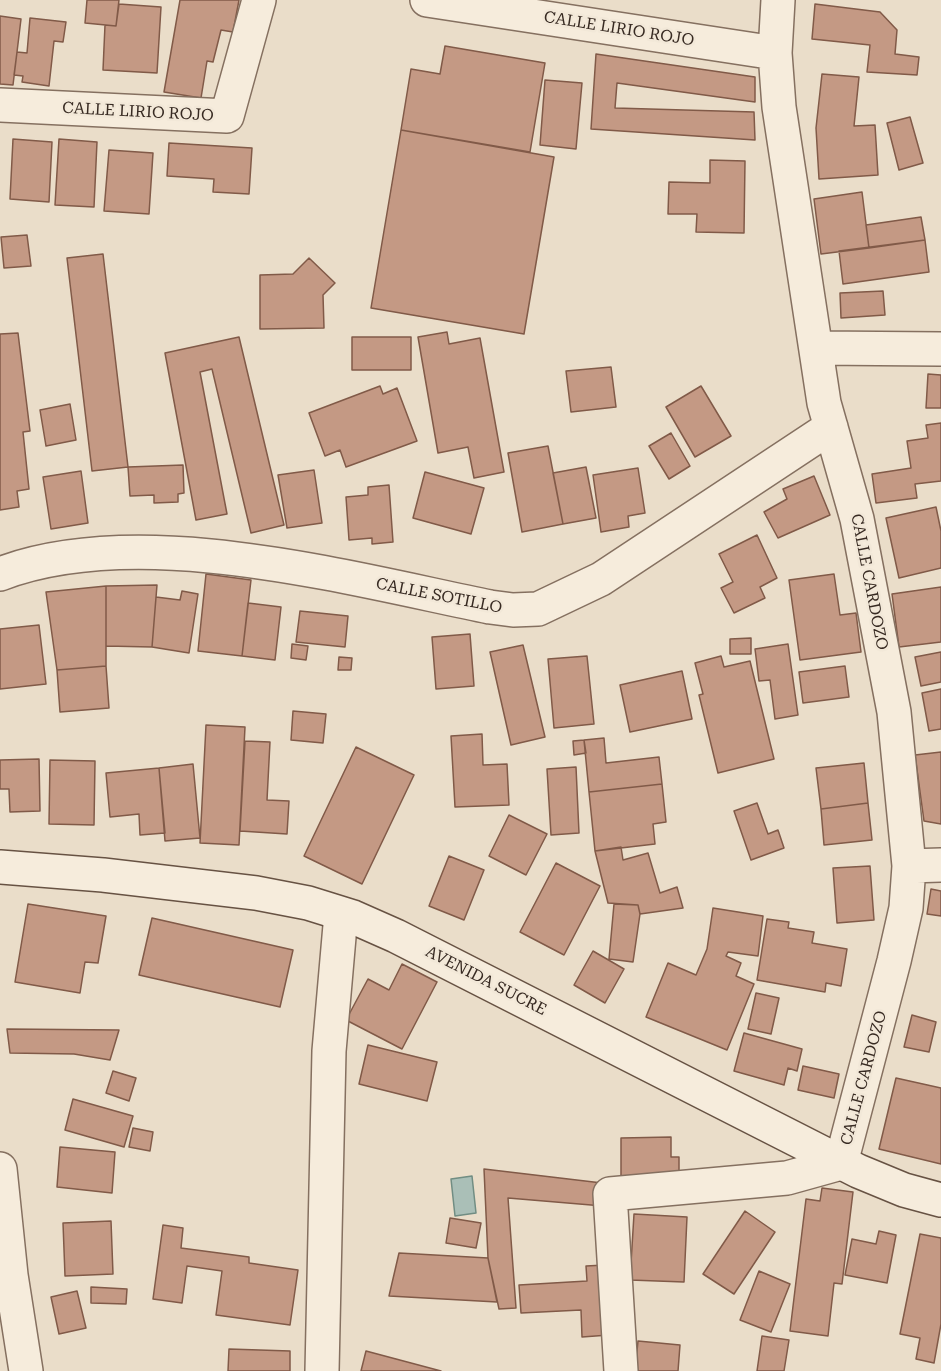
<!DOCTYPE html>
<html>
<head>
<meta charset="utf-8">
<style>
	body { margin:0 }
	canvas { display:block; background:#eaddc9 }
</style>
</head>
<body>
<canvas width="941" height="1371"></canvas>
<script>
const context = document.querySelector('canvas').getContext('2d');
context.lineJoin = 'round';
function paint(path, color) { context.fillStyle = color; context.fill(path, 'evenodd'); }
function stroke(path, color, width, dash) { context.strokeStyle = color; context.lineWidth = width; context.lineCap = dash ? 'butt' : 'round'; context.setLineDash(dash || []); context.stroke(path); }
function label(font, color, halo, rows, align = 'center') {
  context.font = font + ' "Roboto Serif",serif'; context.lineWidth = 5; context.setLineDash([]); context.textBaseline = 'middle'; context.strokeStyle = halo; context.fillStyle = color; for (const [text, x, y, turn = 0] of rows) {
    context.save(); context.translate(x, y); context.rotate((+turn || 0) * Math.PI / 180); context.textAlign = isNaN(turn) ? turn : align; if (halo) context.strokeText(text, 0, 0); context.fillText(text, 0, 0); context.restore();
  }
}
const water = new Path2D(`
	M 472,1176 L 476,1213 L 455,1216 L 451,1179 Z`);
paint(water, '#aabfb7');
stroke(water, '#718d83', 1.5);
const building = new Path2D(`
	M 87,0 L 119,0 L 116,26 L 85,23 Z
	M 180,0 L 239,0 L 233,32 L 221,30 L 213,62 L 207,61 L 201,98 L 164,92 Z
	M 119,4 L 161,7 L 157,73 L 103,70 L 105,25 L 116,26 Z
	M 815,4 L 880,12 L 897,30 L 895,54 L 919,57 L 917,75 L 867,72 L 870,45 L 812,39 Z
	M 0,16 L 21,19 L 13,85 L 0,84 Z
	M 30,18 L 66,22 L 63,42 L 54,41 L 49,86 L 22,82 L 23,76 L 14,75 L 17,52 L 27,53 Z
	M 445,46 L 545,63 L 530,152 L 401,130 L 411,69 L 440,74 Z
	M 596,54 L 755,77 L 755,102 L 617,83 L 615,108 L 754,112 L 755,140 L 591,129 Z
	M 822,74 L 859,77 L 854,126 L 875,125 L 878,175 L 819,179 L 816,128 Z
	M 545,80 L 582,83 L 576,149 L 540,145 Z
	M 910,117 L 923,163 L 899,170 L 887,123 Z
	M 401,130 L 554,157 L 524,334 L 371,308 Z
	M 13,139 L 52,142 L 49,202 L 10,199 Z
	M 59,139 L 97,142 L 94,207 L 55,205 Z
	M 169,143 L 252,148 L 249,194 L 213,192 L 214,179 L 167,176 Z
	M 109,150 L 153,153 L 149,214 L 104,211 Z
	M 710,160 L 745,161 L 744,233 L 696,232 L 697,214 L 668,214 L 669,182 L 710,183 Z
	M 862,192 L 869,248 L 821,254 L 814,199 Z
	M 921,217 L 925,240 L 869,248 L 866,225 Z
	M 27,235 L 31,266 L 4,268 L 1,237 Z
	M 925,240 L 929,272 L 843,284 L 839,251 Z
	M 103,254 L 128,467 L 92,471 L 67,258 Z
	M 309,258 L 335,283 L 323,295 L 324,328 L 260,329 L 260,275 L 293,274 Z
	M 883,291 L 885,315 L 841,318 L 840,293 Z
	M 447,332 L 449,344 L 480,338 L 504,472 L 474,478 L 468,447 L 438,453 L 418,337 Z
	M 18,333 L 30,431 L 23,432 L 29,489 L 17,491 L 19,507 L 0,510 L 0,334 Z
	M 239,337 L 284,525 L 251,533 L 212,369 L 200,372 L 227,514 L 196,520 L 165,353 Z
	M 352,337 L 411,337 L 411,370 L 352,370 Z
	M 611,367 L 616,407 L 571,412 L 566,371 Z
	M 928,374 L 941,375 L 941,408 L 926,408 Z
	M 380,386 L 383,394 L 397,388 L 417,441 L 346,467 L 340,450 L 325,456 L 309,413 Z
	M 701,386 L 731,436 L 695,457 L 666,407 Z
	M 70,404 L 76,440 L 46,446 L 40,410 Z
	M 941,423 L 941,481 L 915,484 L 917,498 L 876,503 L 872,474 L 911,468 L 907,441 L 928,438 L 926,425 Z
	M 671,433 L 690,466 L 669,479 L 649,446 Z
	M 548,446 L 563,524 L 522,532 L 508,453 Z
	M 183,465 L 184,493 L 178,494 L 178,502 L 154,503 L 154,495 L 130,496 L 128,467 Z
	M 586,467 L 596,518 L 563,524 L 553,473 Z
	M 638,468 L 645,513 L 628,516 L 629,527 L 601,532 L 593,475 Z
	M 314,470 L 322,523 L 287,528 L 278,475 Z
	M 81,471 L 88,523 L 51,529 L 43,477 Z
	M 425,472 L 484,488 L 471,534 L 413,518 Z
	M 814,476 L 830,515 L 778,538 L 764,512 L 787,499 L 783,489 Z
	M 389,485 L 393,542 L 372,544 L 372,538 L 349,540 L 346,497 L 368,495 L 368,487 Z
	M 936,507 L 941,531 L 941,568 L 899,578 L 886,518 Z
	M 757,535 L 777,578 L 760,587 L 765,598 L 734,613 L 721,588 L 733,582 L 719,554 Z
	M 206,574 L 251,580 L 242,656 L 198,651 Z
	M 834,574 L 840,615 L 856,613 L 861,652 L 800,660 L 789,580 Z
	M 157,585 L 152,647 L 106,646 L 106,586 Z
	M 106,586 L 106,666 L 57,670 L 46,592 Z
	M 941,587 L 941,642 L 899,647 L 892,594 Z
	M 182,591 L 198,594 L 189,653 L 152,647 L 156,597 L 180,600 Z
	M 248,603 L 281,607 L 275,660 L 242,656 Z
	M 300,611 L 348,616 L 345,647 L 296,642 Z
	M 39,625 L 46,684 L 0,689 L 0,629 Z
	M 470,634 L 474,686 L 436,689 L 432,637 Z
	M 751,638 L 751,654 L 730,654 L 730,639 Z
	M 292,644 L 308,646 L 306,660 L 291,658 Z
	M 788,644 L 798,715 L 775,719 L 770,680 L 759,681 L 755,649 Z
	M 523,645 L 545,737 L 511,745 L 490,652 Z
	M 941,652 L 941,682 L 921,686 L 915,657 Z
	M 587,656 L 594,724 L 554,728 L 548,659 Z
	M 721,656 L 724,667 L 750,661 L 774,759 L 718,773 L 699,695 L 703,694 L 695,663 Z
	M 339,657 L 352,658 L 351,670 L 338,670 Z
	M 106,666 L 109,708 L 60,712 L 57,670 Z
	M 845,666 L 849,697 L 803,703 L 799,672 Z
	M 682,671 L 692,719 L 630,732 L 620,685 Z
	M 941,689 L 941,729 L 929,731 L 922,693 Z
	M 293,711 L 326,714 L 323,743 L 291,740 Z
	M 206,725 L 245,727 L 239,845 L 200,843 Z
	M 482,734 L 483,765 L 507,764 L 509,805 L 455,807 L 451,736 Z
	M 604,738 L 606,763 L 659,757 L 662,784 L 589,792 L 584,740 Z
	M 584,740 L 586,753 L 574,755 L 573,741 Z
	M 245,741 L 270,742 L 267,800 L 289,801 L 287,834 L 240,831 Z
	M 356,747 L 414,775 L 362,884 L 304,856 Z
	M 941,752 L 941,824 L 924,821 L 915,755 Z
	M 39,759 L 40,811 L 10,812 L 9,789 L 0,789 L 0,760 Z
	M 50,760 L 95,761 L 94,825 L 49,824 Z
	M 864,763 L 868,803 L 821,809 L 816,768 Z
	M 193,764 L 200,838 L 165,841 L 159,768 Z
	M 576,767 L 579,833 L 551,835 L 547,769 Z
	M 159,768 L 165,833 L 140,835 L 139,814 L 110,817 L 106,773 Z
	M 662,784 L 666,822 L 653,824 L 655,844 L 595,851 L 589,792 Z
	M 757,803 L 768,834 L 778,830 L 784,848 L 751,860 L 734,811 Z
	M 868,803 L 872,840 L 824,845 L 821,809 Z
	M 509,815 L 547,834 L 526,875 L 489,856 Z
	M 621,847 L 623,860 L 648,853 L 660,893 L 677,887 L 683,908 L 640,914 L 638,905 L 608,903 L 595,851 Z
	M 449,856 L 484,870 L 464,920 L 429,906 Z
	M 556,863 L 600,886 L 564,955 L 520,932 Z
	M 870,866 L 874,920 L 837,923 L 833,868 Z
	M 931,889 L 941,891 L 941,916 L 927,914 Z
	M 28,904 L 106,916 L 98,963 L 85,962 L 80,993 L 15,982 Z
	M 614,904 L 638,905 L 640,914 L 633,962 L 609,959 Z
	M 713,908 L 763,916 L 758,956 L 728,952 L 726,956 L 741,963 L 736,976 L 754,984 L 727,1050 L 646,1017 L 668,963 L 696,975 L 707,949 Z
	M 152,918 L 293,950 L 280,1007 L 139,975 Z
	M 767,919 L 789,922 L 788,928 L 814,932 L 812,943 L 847,949 L 841,986 L 826,983 L 825,992 L 757,980 Z
	M 593,951 L 624,969 L 605,1003 L 574,985 Z
	M 402,964 L 437,982 L 402,1049 L 346,1020 L 368,979 L 389,990 Z
	M 756,993 L 779,998 L 771,1034 L 748,1029 Z
	M 912,1015 L 936,1022 L 929,1052 L 904,1047 Z
	M 7,1029 L 119,1030 L 110,1060 L 74,1054 L 10,1053 Z
	M 744,1033 L 802,1049 L 797,1071 L 788,1068 L 784,1085 L 734,1071 Z
	M 368,1045 L 437,1062 L 427,1101 L 359,1084 Z
	M 803,1066 L 839,1074 L 834,1098 L 798,1090 Z
	M 113,1071 L 136,1078 L 129,1101 L 106,1093 Z
	M 896,1078 L 941,1088 L 941,1164 L 879,1149 Z
	M 73,1099 L 133,1116 L 124,1147 L 65,1130 Z
	M 133,1128 L 153,1132 L 150,1151 L 129,1147 Z
	M 671,1137 L 671,1157 L 679,1157 L 679,1177 L 621,1178 L 621,1138 Z
	M 60,1147 L 115,1152 L 112,1193 L 57,1187 Z
	M 484,1169 L 602,1183 L 603,1206 L 508,1198 L 516,1308 L 499,1309 L 488,1258 Z
	M 822,1188 L 853,1192 L 842,1284 L 834,1283 L 828,1336 L 790,1331 L 806,1199 L 820,1201 Z
	M 745,1211 L 775,1232 L 734,1294 L 703,1274 Z
	M 634,1214 L 687,1217 L 684,1282 L 630,1280 Z
	M 450,1218 L 481,1223 L 476,1248 L 446,1243 Z
	M 111,1221 L 113,1274 L 65,1276 L 63,1223 Z
	M 163,1225 L 183,1228 L 181,1248 L 249,1257 L 249,1263 L 298,1270 L 290,1325 L 216,1315 L 222,1271 L 187,1266 L 182,1303 L 153,1299 Z
	M 879,1231 L 896,1235 L 887,1283 L 845,1275 L 852,1239 L 876,1244 Z
	M 920,1234 L 941,1238 L 941,1324 L 934,1363 L 916,1359 L 920,1338 L 900,1334 Z
	M 399,1253 L 488,1258 L 497,1302 L 389,1296 Z
	M 605,1265 L 609,1335 L 582,1337 L 581,1310 L 521,1313 L 519,1285 L 587,1281 L 586,1266 Z
	M 759,1271 L 790,1284 L 771,1332 L 740,1320 Z
	M 91,1287 L 127,1289 L 126,1304 L 91,1303 Z
	M 77,1291 L 86,1328 L 59,1334 L 51,1297 Z
	M 762,1336 L 789,1340 L 784,1371 L 757,1371 Z
	M 638,1341 L 680,1345 L 678,1371 L 635,1371 Z
	M 229,1349 L 290,1351 L 290,1371 L 228,1371 Z
	M 366,1351 L 441,1371 L 361,1371 Z`);
paint(building, '#c49984');
stroke(building, '#815a48', 1.5);
const street = new Path2D(`
	M 427,0 L 775,53
	M 0,105 L 227,116 L 259,0
	M 816,348 L 941,349
	M 0,574 C 139,521 347,578 490,607 L 513,610 L 538,609 L 601,579 L 831,427
	M 909,866 L 941,865
	M 0,1169 L 11,1275 L 26,1371
	M 322,1371 L 329,1051 L 341,914
	M 621,1371 L 610,1194 L 787,1178 L 841,1163 L 894,961 L 906,908 L 909,866 L 894,712 L 857,519 L 824,403 L 779,107 L 775,53 L 778,0`);
const secondary = new Path2D(`
	M 0,867 L 103,875 L 256,893 L 308,903 L 353,917 L 396,936 L 858,1171 L 904,1190 L 941,1200`);
stroke(street, '#857060', 36);
stroke(secondary, '#675243', 36);
stroke(street, '#f6ecdc', 33);
stroke(secondary, '#f6ecdc', 33);
label('16px', '#372a22', '#f2e8d8', [
	["CALLE LIRIO ROJO",619,29,9],
	["CALLE LIRIO ROJO",138,112,3],
	["CALLE CARDOZO",869,582,79],
	["CALLE SOTILLO",439,596,11],
	["AVENIDA SUCRE",486,981,27],
	["CALLE CARDOZO",864,1078,-75]
]);
</script>
</body>
</html>
